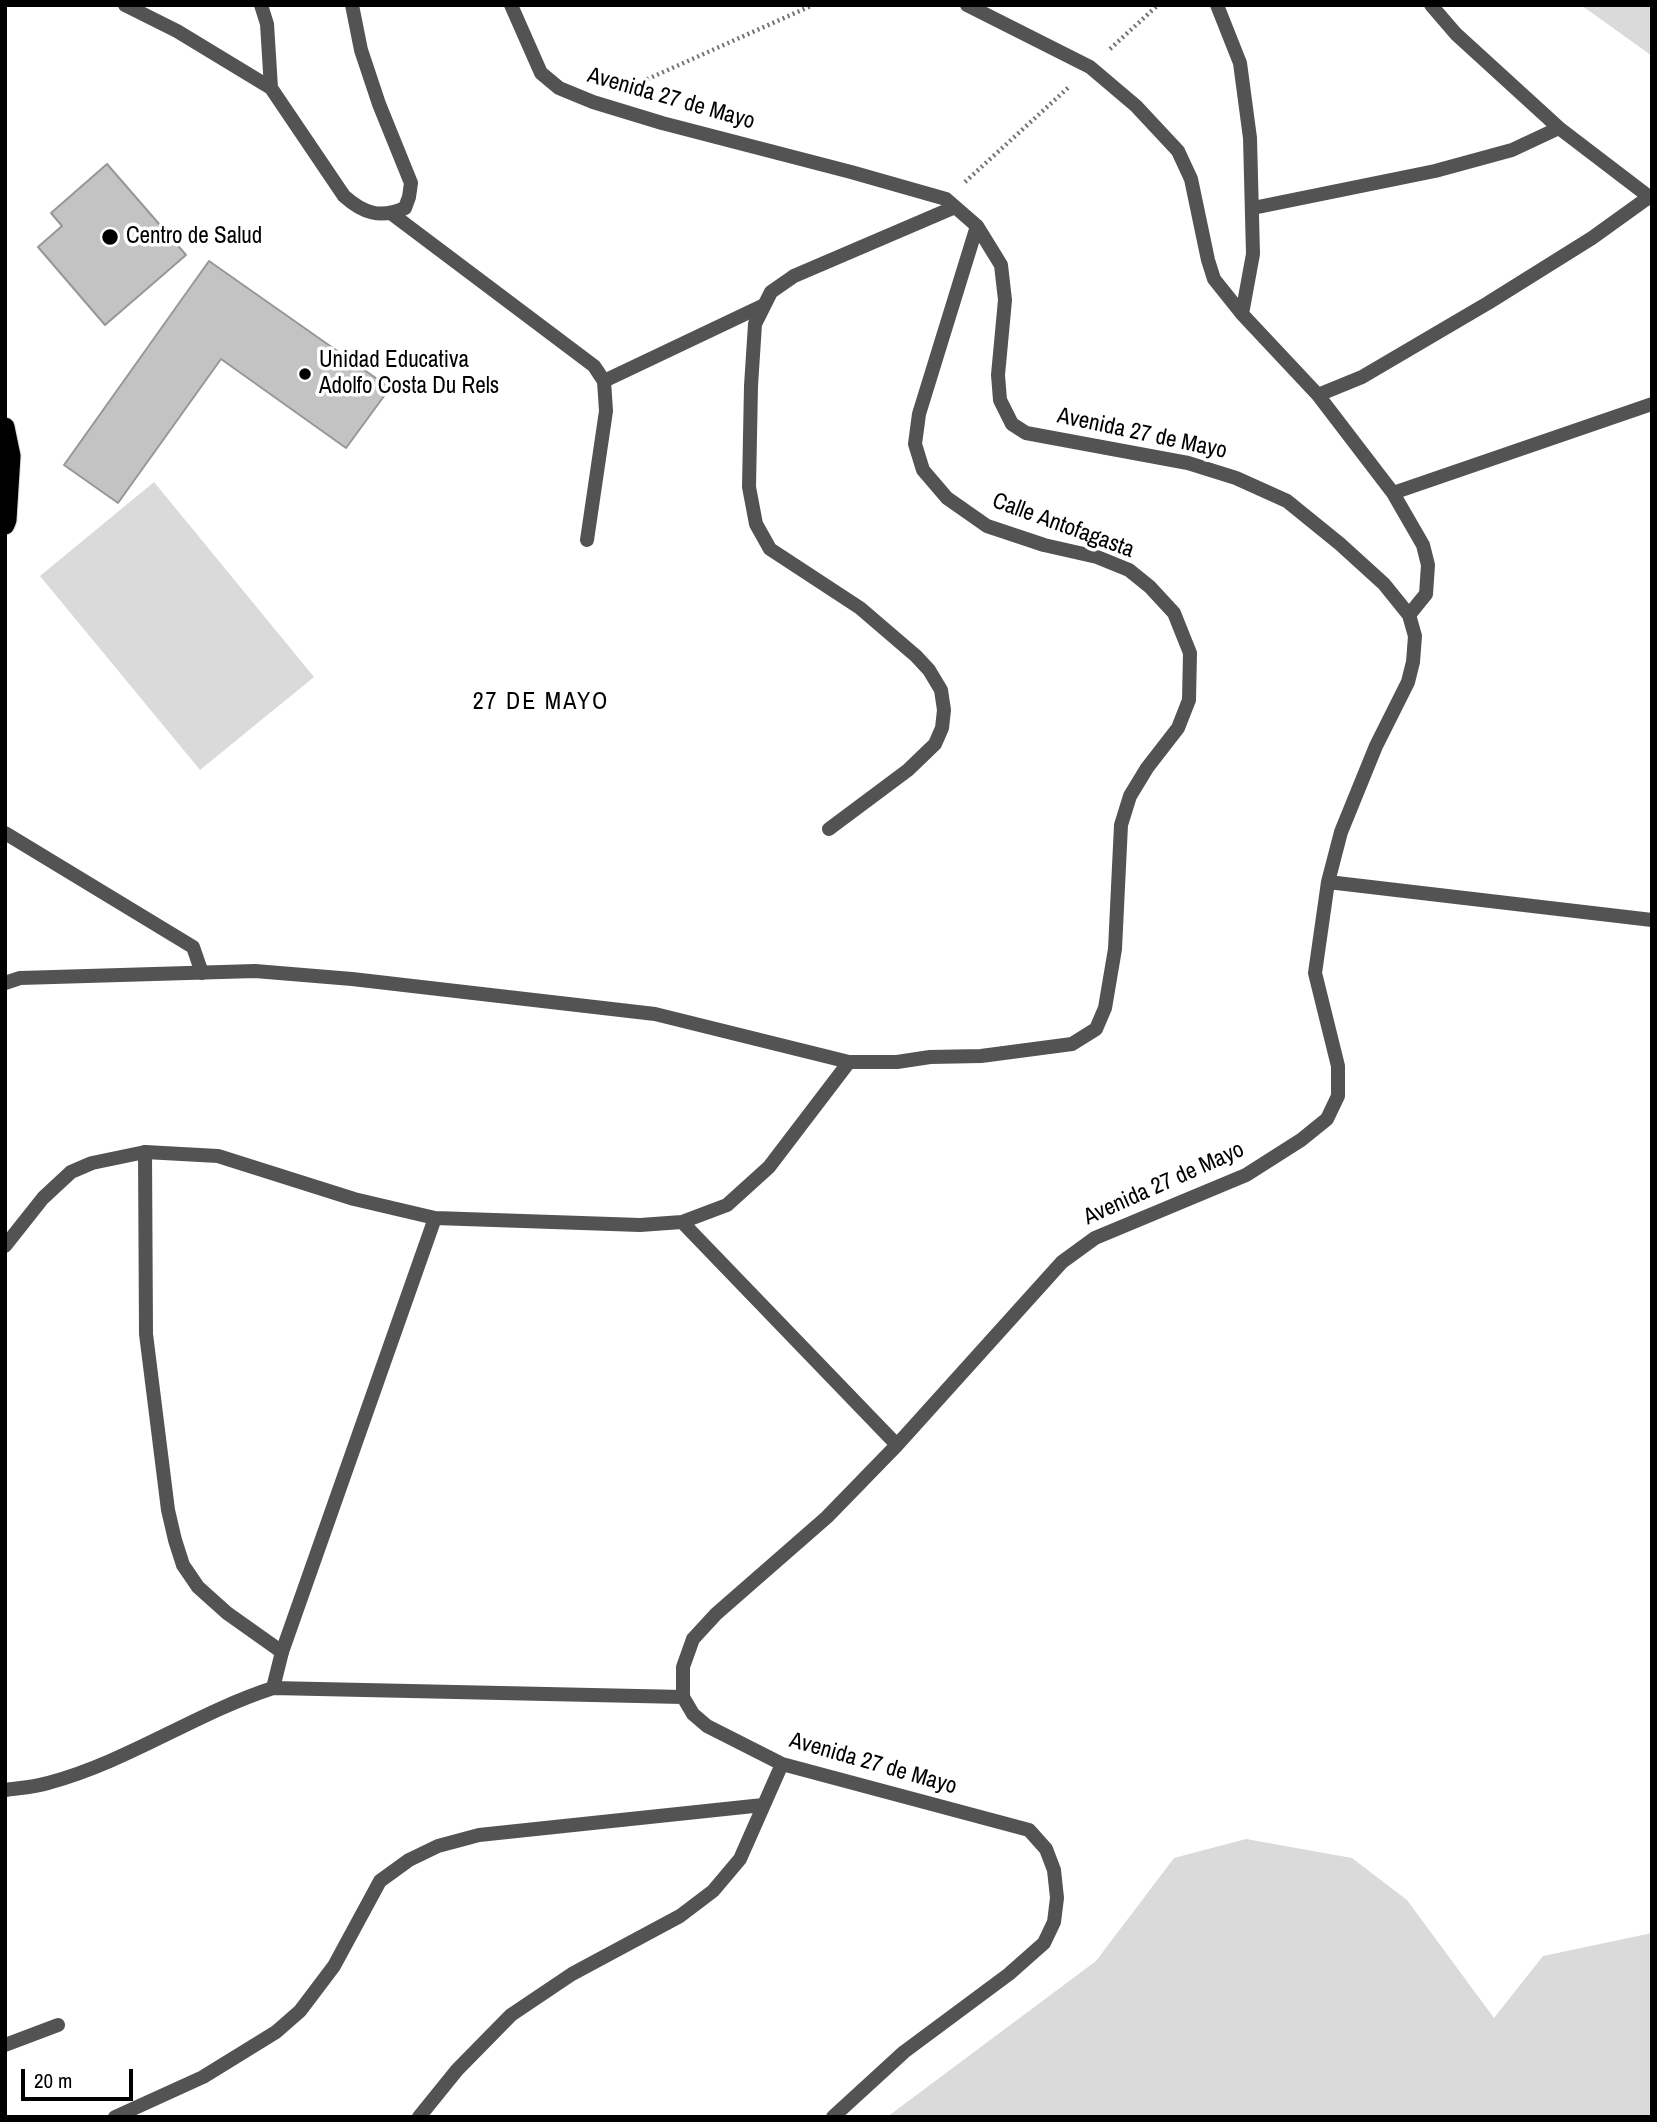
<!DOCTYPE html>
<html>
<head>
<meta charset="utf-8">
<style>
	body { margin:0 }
	#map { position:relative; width:1657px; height:2122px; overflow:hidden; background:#fff; font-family:"Archivo Narrow",sans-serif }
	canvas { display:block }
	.frame { position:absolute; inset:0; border:7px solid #000; pointer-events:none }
	.scale { position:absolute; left:21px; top:2069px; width:112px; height:32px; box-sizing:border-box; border:4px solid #000; border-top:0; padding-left:9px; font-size:21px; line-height:24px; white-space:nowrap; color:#000; -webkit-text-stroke:5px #fff; paint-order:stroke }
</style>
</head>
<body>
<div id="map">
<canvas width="1657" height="2122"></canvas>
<div class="frame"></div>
<div class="scale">20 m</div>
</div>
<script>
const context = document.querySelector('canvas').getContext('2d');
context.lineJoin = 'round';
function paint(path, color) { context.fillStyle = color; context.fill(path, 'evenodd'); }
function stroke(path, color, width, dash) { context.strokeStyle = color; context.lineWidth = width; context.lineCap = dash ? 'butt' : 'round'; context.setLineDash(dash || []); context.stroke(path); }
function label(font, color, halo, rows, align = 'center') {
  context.font = font + ' "Archivo Narrow",sans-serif'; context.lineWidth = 7; context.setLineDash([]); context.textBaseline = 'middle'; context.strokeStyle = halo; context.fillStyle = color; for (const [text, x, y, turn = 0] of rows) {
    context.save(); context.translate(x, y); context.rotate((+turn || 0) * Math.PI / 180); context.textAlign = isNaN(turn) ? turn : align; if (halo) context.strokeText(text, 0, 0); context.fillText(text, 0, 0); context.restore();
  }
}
paint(new Path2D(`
	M 1581,5 L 1652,5 L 1652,56 Z
	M 154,482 L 314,677 L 200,770 L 40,576 Z
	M 1246,1839 L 1352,1858 L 1407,1900 L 1494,2018 L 1543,1956 L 1652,1933 L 1652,2117 L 887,2117 L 1096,1961 L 1174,1858 Z`), '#dadada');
const building = new Path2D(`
	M 107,164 L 186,255 L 105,325 L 38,247 L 62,226 L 51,213 Z
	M 209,261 L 390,388 L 346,448 L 221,359 L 118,503 L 64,465 Z`);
paint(building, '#c3c3c3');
stroke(building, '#979797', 2);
const trunk = new Path2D(`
	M 5,427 L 11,456 L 7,520 L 5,525`);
stroke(trunk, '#dbdbdb', 21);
stroke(new Path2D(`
	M 1110,49 L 1158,5
	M 632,86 L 813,5
	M 965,182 L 1070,86`), '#757575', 4.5, [2, 3.5]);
stroke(new Path2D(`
	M 604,381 L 762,306
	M 5,833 L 193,947 L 202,973
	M 145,1152 L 146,1334 L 168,1510 L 175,1540 L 183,1565 L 198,1587 L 227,1613 L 282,1652`), '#535353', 14);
stroke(new Path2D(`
	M 125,5 L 177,31 L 271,88 L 344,196 C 363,213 380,219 405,208 L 409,197 L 411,183 L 379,104 L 361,50 L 352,5
	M 261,5 L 267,24 L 271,88
	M 511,5 L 541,73 L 559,88 L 593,102 L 662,123 L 851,172 L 946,199 L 977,226 L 1001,265 L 1005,300 L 998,375 L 1000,400 L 1012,424 L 1026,433 L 1188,463 L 1236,478 L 1287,501 L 1340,544 L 1384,584 L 1409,615 L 1415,636 L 1413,662 L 1408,682 L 1376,746 L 1341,832 L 1328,882 L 1315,973 L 1338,1066 L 1338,1096 L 1327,1119 L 1301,1140 L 1246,1175 L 1095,1238 L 1062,1262 L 897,1445 L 827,1517 L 716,1614 L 693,1639 L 683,1667 L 683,1697 L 693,1714 L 707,1726 L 782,1764 L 1029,1830 L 1046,1849 L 1054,1870 L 1057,1898 L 1054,1922 L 1044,1943 L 1009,1974 L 904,2052 L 833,2117
	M 967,5 L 1090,67 L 1136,106 L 1178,151 L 1191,179 L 1208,260 L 1214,279 L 1242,314
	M 1217,5 L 1240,63 L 1250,138 L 1253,254 L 1242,314 L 1318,395 L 1393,493 L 1423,545 L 1428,565 L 1426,594 L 1409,615
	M 1431,5 L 1456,34 L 1559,128 L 1652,199
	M 1253,208 L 1435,171 L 1512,150 L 1559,128
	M 392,214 L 594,366 L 604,381 L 606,411 L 587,540
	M 1318,395 L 1362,377 L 1488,303 L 1592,238 L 1649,197
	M 1393,493 L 1652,404
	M 829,829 L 908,770 L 935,744 L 942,728 L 944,710 L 941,690 L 929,670 L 916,656 L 860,608 L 770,549 L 756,524 L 749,487 L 751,386 L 755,324 L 771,292 L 794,276 L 955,207
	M 1328,882 L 1652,920
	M 5,983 L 20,978 L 255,971 L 352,979 L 655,1014 L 849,1062 L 897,1062 L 930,1057 L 981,1056 L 1072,1044 L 1096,1029 L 1105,1008 L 1115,949 L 1121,825 L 1130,796 L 1147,768 L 1178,728 L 1189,700 L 1190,653 L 1174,613 L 1150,587 L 1129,570 L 1097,557 L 1044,545 L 987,526 L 947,498 L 923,470 L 915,444 L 919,414 L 977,226
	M 682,1222 L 897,1445
	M 5,1246 L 43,1198 L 71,1172 L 92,1163 L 145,1152 L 218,1156 L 354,1199 L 435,1218 L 640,1225 L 682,1222 L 727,1205 L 769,1167 L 849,1062
	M 273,1688 L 282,1652 L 435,1218
	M 5,1790 C 19,1788 35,1787 48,1783 C 127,1762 196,1713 273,1688 L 683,1697
	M 5,2045 L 58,2025
	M 115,2117 L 203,2077 L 276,2032 L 300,2011 L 334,1966 L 380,1881 L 409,1860 L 438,1846 L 479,1835 L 763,1805
	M 419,2117 L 457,2070 L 511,2015 L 572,1974 L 680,1916 L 713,1891 L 740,1859 L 782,1764`), '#535353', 14);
stroke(trunk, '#000', 19);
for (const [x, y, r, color] of [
	[110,237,9,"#000"],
	[305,374,7,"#000"]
]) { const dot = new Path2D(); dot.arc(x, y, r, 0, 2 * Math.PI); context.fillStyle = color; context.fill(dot); stroke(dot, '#fff', 2.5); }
label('23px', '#000', '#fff', [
	["Avenida 27 de Mayo",671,99,16],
	["Avenida 27 de Mayo",1142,434,12],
	["Calle Antofagasta",1063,526,20],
	["Avenida 27 de Mayo",1164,1184,-24],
	["Avenida 27 de Mayo",873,1764,16]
]);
label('23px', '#000', '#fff', [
	["Centro de Salud",126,237],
	["Unidad Educativa",319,361],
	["Adolfo Costa Du Rels",319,387]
], 'left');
context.letterSpacing = '2px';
label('24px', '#000', '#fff', [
	["27 DE MAYO",541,703]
]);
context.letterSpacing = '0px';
</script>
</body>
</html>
